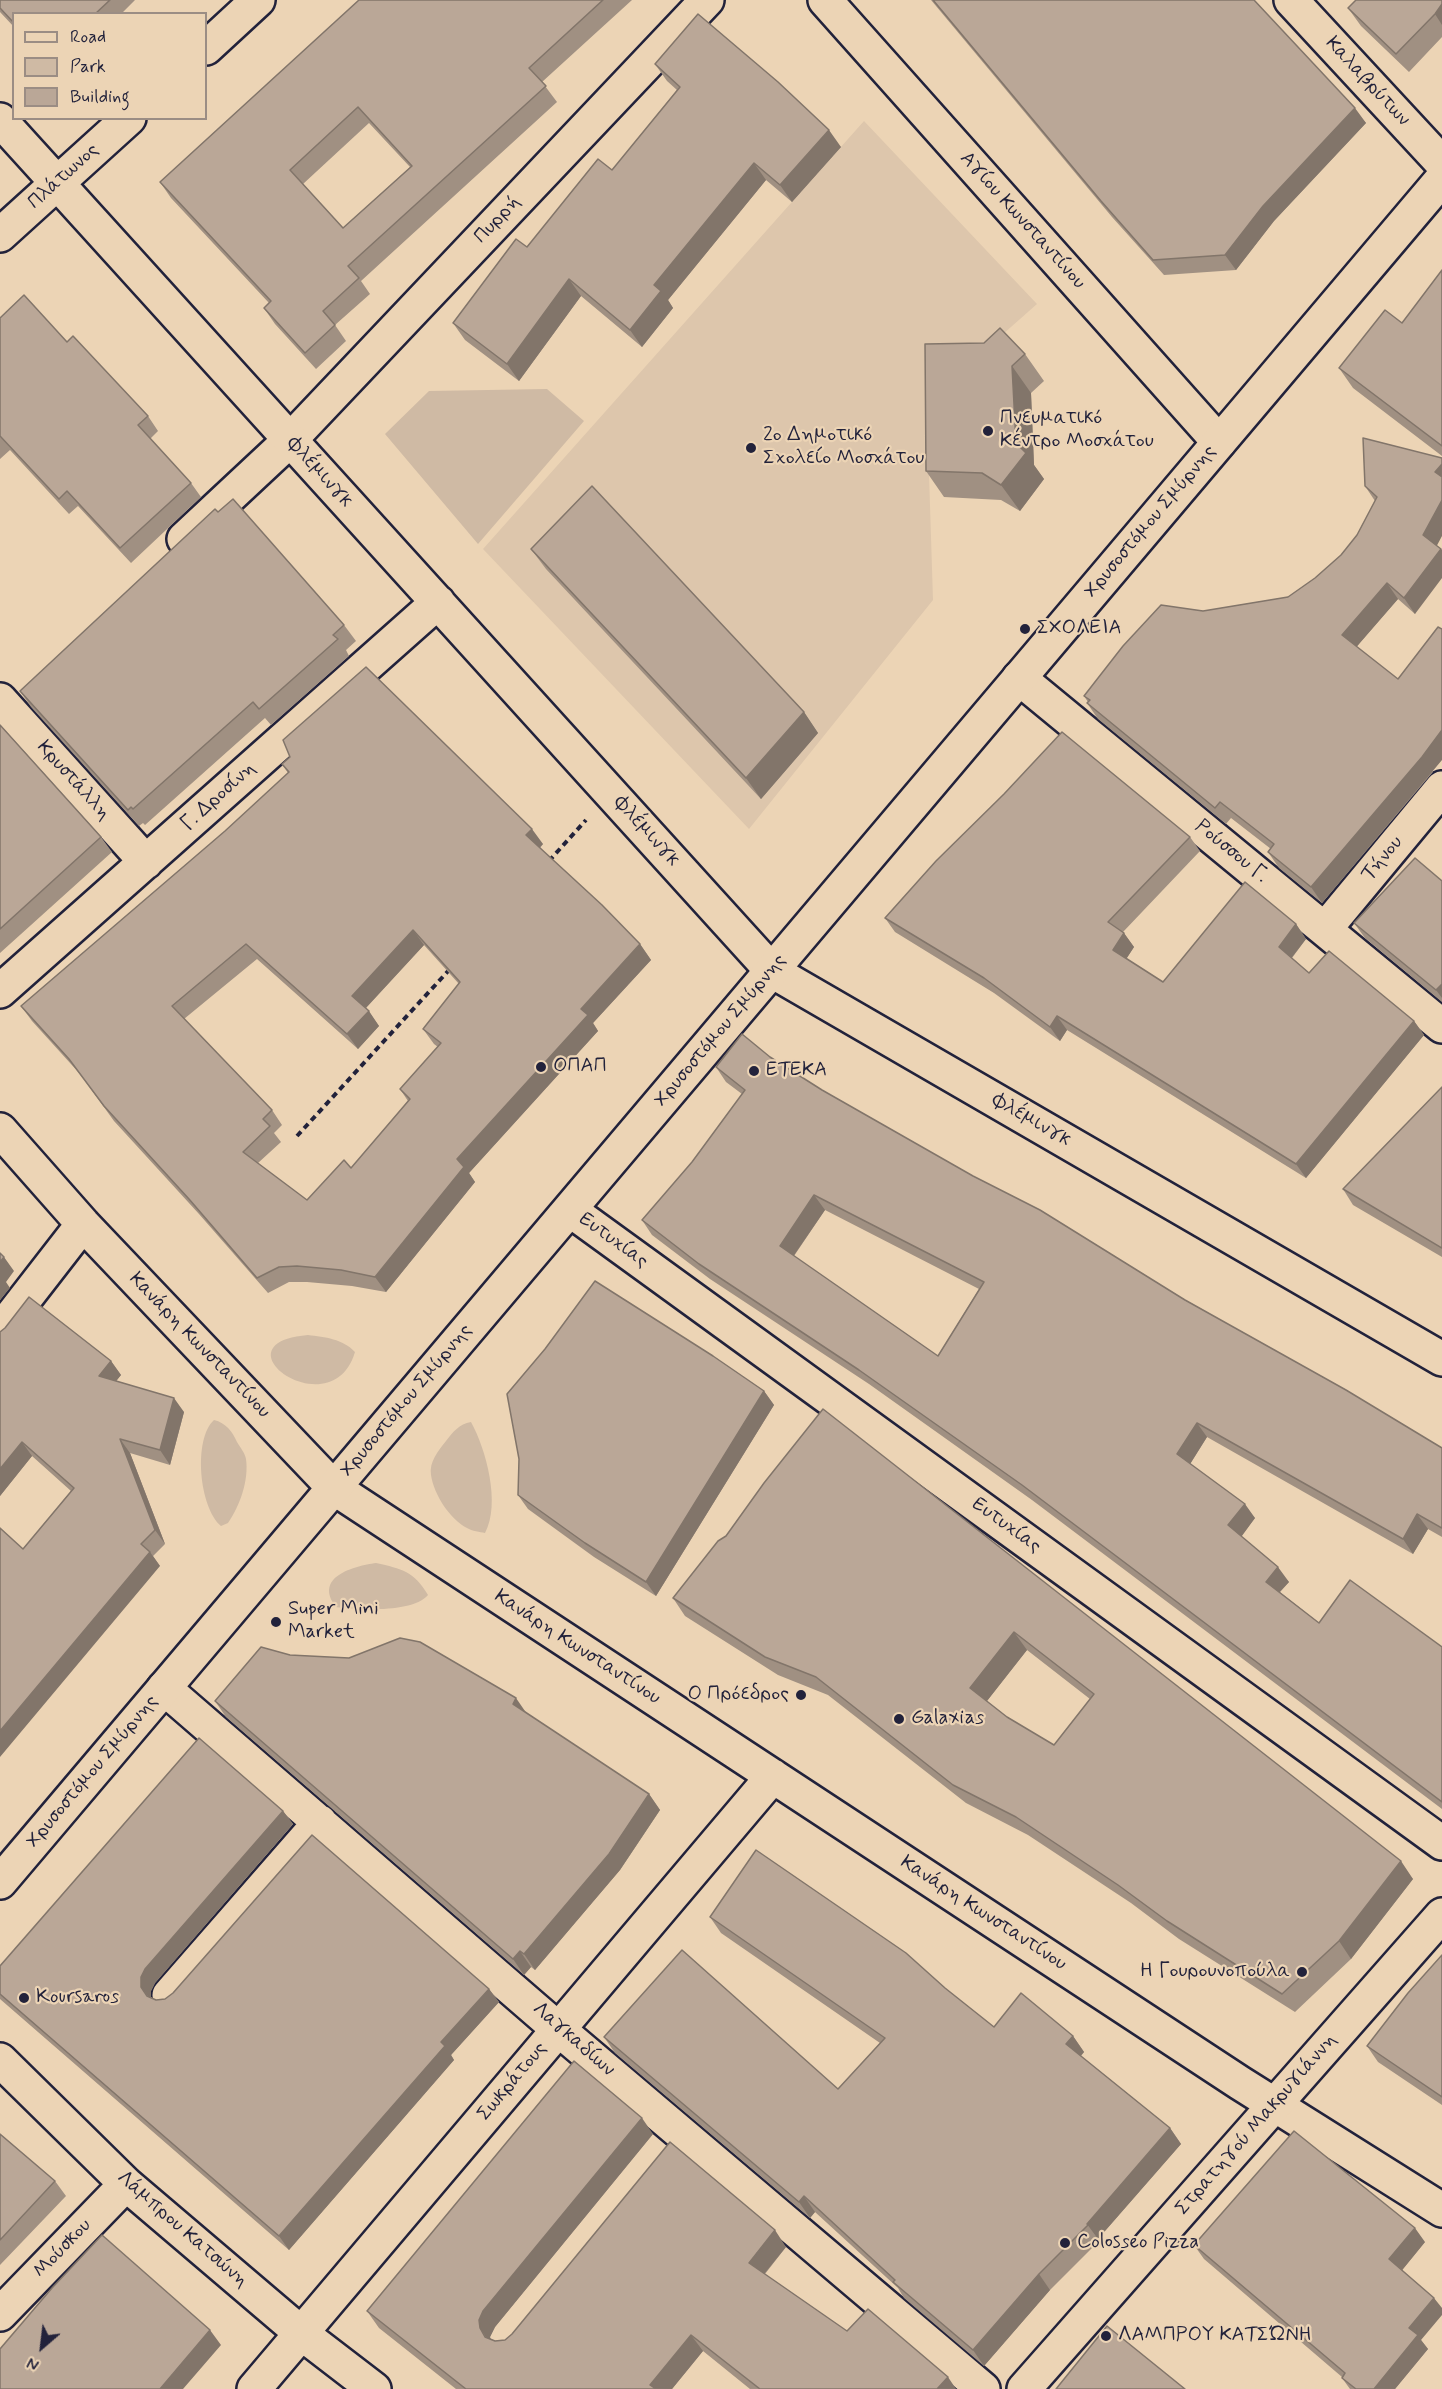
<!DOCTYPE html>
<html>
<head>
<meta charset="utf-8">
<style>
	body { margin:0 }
	#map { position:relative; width:1442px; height:2389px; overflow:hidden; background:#ecd4b5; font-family:Mynerve,sans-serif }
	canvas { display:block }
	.legend { position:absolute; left:12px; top:12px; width:195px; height:108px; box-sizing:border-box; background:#ecd4b5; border:2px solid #9b8d84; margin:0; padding:8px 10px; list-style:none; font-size:18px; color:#22223b }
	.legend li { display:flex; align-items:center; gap:12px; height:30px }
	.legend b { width:30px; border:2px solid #9b8d84 }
	.north { position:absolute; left:12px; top:2317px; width:60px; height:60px; -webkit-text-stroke:4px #ecd4b5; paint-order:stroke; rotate:208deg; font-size:16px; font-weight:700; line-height:24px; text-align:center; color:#22223b }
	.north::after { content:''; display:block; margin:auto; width:21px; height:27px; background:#22223b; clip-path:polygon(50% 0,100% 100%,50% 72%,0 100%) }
</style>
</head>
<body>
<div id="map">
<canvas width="1442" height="2389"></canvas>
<ul class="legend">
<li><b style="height:8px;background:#ecd4b5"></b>Road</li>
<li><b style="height:16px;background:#cfbaa4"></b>Park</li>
<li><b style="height:16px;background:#baa797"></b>Building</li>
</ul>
<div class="north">N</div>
</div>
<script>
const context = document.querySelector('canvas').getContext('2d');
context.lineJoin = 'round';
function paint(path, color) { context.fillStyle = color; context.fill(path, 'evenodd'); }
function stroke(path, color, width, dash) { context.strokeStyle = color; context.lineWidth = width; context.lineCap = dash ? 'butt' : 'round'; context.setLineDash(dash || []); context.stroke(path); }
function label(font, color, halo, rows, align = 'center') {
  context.font = font + ' Mynerve,sans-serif'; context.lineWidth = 4.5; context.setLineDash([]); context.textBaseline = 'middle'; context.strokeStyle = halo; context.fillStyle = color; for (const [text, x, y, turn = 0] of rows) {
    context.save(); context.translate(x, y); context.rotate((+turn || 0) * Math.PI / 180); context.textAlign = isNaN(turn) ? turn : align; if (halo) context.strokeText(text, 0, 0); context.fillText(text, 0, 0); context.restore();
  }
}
paint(new Path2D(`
	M 864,121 L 1037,304 L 994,342 L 925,348 L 933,600 L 749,829 L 483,549 Z`), '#ddc6ac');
paint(new Path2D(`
	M 547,389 L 584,421 L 478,544 L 385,434 L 429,391 Z
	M 308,1335 C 325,1337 343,1339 355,1352 C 332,1430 211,1343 308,1335 Z
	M 214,1420 C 226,1423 232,1431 237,1442 C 240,1447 245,1453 246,1459 C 249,1480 240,1506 228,1523 L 221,1526 C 199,1507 193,1439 214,1420 Z
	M 471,1422 C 486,1449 501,1504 485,1533 C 480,1532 472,1531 467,1528 C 450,1519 434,1495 431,1475 C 429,1462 438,1451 446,1441 C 453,1432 459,1424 471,1422 Z
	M 376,1563 C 402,1569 414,1571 428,1595 C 413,1613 358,1610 336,1607 C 313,1577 354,1566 376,1563 Z`), '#cfbaa4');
const pedestrian = new Path2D(`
	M 184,539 L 290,440 L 707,0
	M 164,1688 L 558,2029 L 983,2389
	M 169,1995 L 320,1822`);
const minor = new Path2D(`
	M 825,0 L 1219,442
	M 1291,0 L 1442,163
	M 206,48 L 258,0
	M 0,120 L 772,971 L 1442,1359
	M 0,235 L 129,118
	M 1019,678 L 1442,1026
	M 0,700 L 146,862
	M 1325,929 L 1442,788
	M 0,991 L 438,602
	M 0,1130 L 83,1224 L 334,1488 L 1240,2083 L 1442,2210
	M 570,1210 L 1442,1843
	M 0,1331 L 83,1224
	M 0,2060 L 126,2184 L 301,2333 L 374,2389
	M 0,2314 L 126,2184
	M 254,2389 L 773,1776`);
const secondary = new Path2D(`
	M 0,1882 L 1442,179
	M 1024,2389 L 1442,1915`);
stroke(pedestrian, '#22223b', 38);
stroke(minor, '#22223b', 38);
stroke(secondary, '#22223b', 38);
stroke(new Path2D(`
	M 549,861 L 586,820
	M 297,1136 L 450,969`), '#22223b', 4, [6, 4.5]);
stroke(pedestrian, '#ecd4b5', 33);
stroke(minor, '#ecd4b5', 33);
stroke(secondary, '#ecd4b5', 33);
paint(new Path2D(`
	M 0,0 L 135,0 L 121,14 L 14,14 L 14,27 L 0,12 Z
	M 359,0 L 632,0 L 542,82 L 557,102 L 361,281 L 370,294 L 335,325 L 346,341 L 316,369 L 275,324 L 264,308 L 269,303 L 171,198 L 160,182 ZM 369,123 L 410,167 L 343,228 L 303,184 Z
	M 931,0 L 1254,0 L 1366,123 L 1274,221 L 1236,270 L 1164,275 L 1112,217 Z
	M 1442,0 L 1442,37 L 1409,72 L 1361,26 L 1348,8 Z
	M 655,64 L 841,147 L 792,202 L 766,180 L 668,300 L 673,308 L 642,347 L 581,296 L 519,381 L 465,340 L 453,323 L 527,247 L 612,170 L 677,90 L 667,81 Z
	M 1442,270 L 1442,456 L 1353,388 L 1339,368 L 1402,323 Z
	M 0,318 L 67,342 L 148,416 L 158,431 L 150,439 L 191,483 L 201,497 L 131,563 L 78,506 L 69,514 L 10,450 L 0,459 Z
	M 925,344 L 1025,354 L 1044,381 L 1031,393 L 1034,465 L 1044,479 L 1020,511 L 1001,500 L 944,497 L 926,471 Z
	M 1365,486 L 1437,546 L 1415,614 L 1398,599 L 1356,647 L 1433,772 L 1322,903 L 1279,868 L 1268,852 L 1271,849 L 1231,818 L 1226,824 L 1098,719 L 1087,703 L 1088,702 L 1084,696 L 1203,611 L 1288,597 L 1315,578 L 1341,555 L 1357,535 L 1375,501 Z
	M 531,549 L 804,712 L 818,733 L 761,799 L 546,569 Z
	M 344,625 L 356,641 L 346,650 L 349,656 L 271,725 L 265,718 L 145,825 L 143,823 L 139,826 L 31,707 L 20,691 Z
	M 0,725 L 101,837 L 112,852 L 0,953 Z
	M 282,764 L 543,844 L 540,848 L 640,944 L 651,960 L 593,1023 L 598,1031 L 469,1173 L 475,1182 L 386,1292 L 352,1286 L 307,1282 L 289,1282 L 268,1293 L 199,1214 L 114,1121 L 80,1074 L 32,1021 L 21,1006 L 225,831 L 288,773 ZM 424,945 L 459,984 L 423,1029 L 434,1044 L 438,1047 L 400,1089 L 408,1101 L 351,1168 L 307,1200 L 258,1163 L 281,1142 L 274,1133 L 282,1125 L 272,1110 L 184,1019 L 257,959 L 358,1049 L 379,1026 L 366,1008 Z
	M 1190,837 L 1200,851 L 1123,932 L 1134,947 L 1126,959 L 1163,982 L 1296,924 L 1306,939 L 1292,958 L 1309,973 L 1414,1021 L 1424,1035 L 1306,1178 L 1067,1030 L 1060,1041 L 994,993 L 895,932 L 885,918 Z
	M 1442,881 L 1442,1002 L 1365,938 L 1354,923 Z
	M 770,1057 L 822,1090 L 1442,1448 L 1442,1537 L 1428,1529 L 1413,1554 L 1207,1437 L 1190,1464 L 1255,1518 L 1241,1536 L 1289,1582 L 1280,1592 L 1319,1623 L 1442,1647 L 1442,1809 L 1032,1500 L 869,1384 L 710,1279 L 652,1235 L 642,1220 L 692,1162 L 742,1094 L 726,1082 L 716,1067 ZM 825,1210 L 979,1289 L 938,1356 L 794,1256 Z
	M 1442,1087 L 1442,1257 L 1353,1205 L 1343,1189 Z
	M 0,1332 L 111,1361 L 121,1375 L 116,1381 L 184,1412 L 170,1465 L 130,1453 L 165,1544 L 153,1556 L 160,1566 L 23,1549 L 71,1491 L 32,1456 L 0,1496 Z
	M 764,1391 L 774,1405 L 656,1596 L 594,1557 L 528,1509 L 518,1495 Z
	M 823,1409 L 1413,1879 L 1351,1959 L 1295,2012 L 1179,1939 L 1131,1903 L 1028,1835 L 966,1803 L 828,1695 L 778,1675 L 685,1616 L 673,1598 L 726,1536 ZM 1027,1650 L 1090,1699 L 1054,1745 L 1007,1717 L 987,1701 Z
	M 290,1655 L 526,1713 L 649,1794 L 660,1810 L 620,1870 L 535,1970 L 531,1967 L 524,1975 L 226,1717 L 215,1701 Z
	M 283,1811 L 293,1824 L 155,1983 L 151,1991 L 151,1997 L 156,2000 L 489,1989 L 499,2002 L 451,2055 L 454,2060 L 289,2250 L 0,1999 L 0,1966 Z
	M 710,1917 L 945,1988 L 994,2027 L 1073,2036 L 1084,2052 L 1081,2056 L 1170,2128 L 1181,2144 L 1098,2239 L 1099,2241 L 1050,2290 L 984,2366 L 904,2298 L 898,2288 L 815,2212 L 810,2218 L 615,2053 L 604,2037 L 838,2089 L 880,2043 L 721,1933 Z
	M 1442,1955 L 1442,2105 L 1378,2062 L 1367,2046 Z
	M 0,2134 L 55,2181 L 66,2196 L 0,2265 Z
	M 653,2134 L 495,2327 L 490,2337 L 491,2339 L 495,2341 L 505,2340 L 786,2247 L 765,2274 L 847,2331 L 956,2389 L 750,2389 L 703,2351 L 672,2389 L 456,2389 L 379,2328 L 367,2311 Z
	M 1425,2242 L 1402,2270 L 1421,2340 L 1428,2349 L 1395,2389 L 1350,2389 L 1342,2378 L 1342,2377 L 1204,2259 L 1194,2245 Z`), '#a09082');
paint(new Path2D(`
	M 1442,4 L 1442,25 L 1435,14 Z
	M 1355,108 L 1366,123 L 1274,221 L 1236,270 L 1225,255 L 1263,206 Z
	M 829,130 L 841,147 L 792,202 L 780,185 Z
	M 754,163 L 766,180 L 668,300 L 673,308 L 642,347 L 630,330 L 654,285 Z
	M 569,279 L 581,296 L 519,381 L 507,364 Z
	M 1012,366 L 1031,393 L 1034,465 L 1044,479 L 1020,511 L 1001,485 L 1016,443 Z
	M 1442,464 L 1442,482 L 1435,472 Z
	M 1442,500 L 1442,536 L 1434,551 L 1423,535 Z
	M 1441,549 L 1442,550 L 1442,578 L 1415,614 L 1404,598 Z
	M 1387,583 L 1398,599 L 1353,651 L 1342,635 Z
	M 804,712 L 818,733 L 761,799 L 746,778 Z
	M 1442,730 L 1442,760 L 1322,903 L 1311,887 Z
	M 532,829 L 543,844 L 537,850 L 526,835 Z
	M 1296,924 L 1306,939 L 1289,961 L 1279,947 Z
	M 413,930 L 424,945 L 363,1011 L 352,996 Z
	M 1124,933 L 1134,947 L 1123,964 L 1113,950 Z
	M 640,944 L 651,960 L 593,1023 L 598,1031 L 469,1173 L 475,1182 L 386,1292 L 375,1277 L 457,1159 L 581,1009 Z
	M 1442,984 L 1442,998 L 1436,990 Z
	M 369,1011 L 379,1026 L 358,1049 L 347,1034 Z
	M 1057,1016 L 1067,1030 L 1060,1041 L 1050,1027 Z
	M 1414,1021 L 1424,1035 L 1306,1178 L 1296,1164 Z
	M 814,1195 L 825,1210 L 790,1261 L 780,1246 Z
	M 4,1257 L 14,1271 L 6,1282 L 10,1288 L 0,1300 L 0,1262 Z
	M 111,1361 L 121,1375 L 109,1390 L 99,1376 Z
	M 764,1391 L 774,1405 L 656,1596 L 646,1582 Z
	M 174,1398 L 184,1412 L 170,1465 L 160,1450 Z
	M 1197,1423 L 1207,1437 L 1187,1469 L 1177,1454 Z
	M 120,1439 L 130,1453 L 165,1544 L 155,1530 Z
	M 22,1442 L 32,1456 L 0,1496 L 0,1469 Z
	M 1245,1504 L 1255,1518 L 1239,1540 L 1228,1525 Z
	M 1417,1514 L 1428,1529 L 1413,1554 L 1403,1539 Z
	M 150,1552 L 160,1566 L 0,1757 L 0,1731 Z
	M 1278,1567 L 1289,1582 L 1276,1596 L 1266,1582 Z
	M 1014,1632 L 1027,1650 L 983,1706 L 970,1688 Z
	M 516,1698 L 527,1714 L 513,1704 Z
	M 649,1794 L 660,1810 L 620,1870 L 535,1970 L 524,1954 Z
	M 283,1811 L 293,1824 L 155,1983 L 151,1991 L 151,2000 L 141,1987 L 141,1977 L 145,1969 Z
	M 1401,1861 L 1413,1879 L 1351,1959 L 1339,1941 Z
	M 520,1951 L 531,1967 L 524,1975 L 513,1959 Z
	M 489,1989 L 499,2002 L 451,2055 L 454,2060 L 289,2250 L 279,2236 L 441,2042 Z
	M 1073,2036 L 1084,2052 L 1077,2060 L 1066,2044 Z
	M 642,2118 L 653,2134 L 495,2327 L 490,2337 L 491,2345 L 480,2328 L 479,2320 L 483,2311 Z
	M 1170,2128 L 1181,2144 L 1098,2239 L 1087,2224 Z
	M 804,2196 L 815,2212 L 810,2218 L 799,2202 Z
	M 1415,2228 L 1425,2242 L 1399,2274 L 1389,2259 Z
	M 775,2230 L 786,2247 L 760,2279 L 749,2263 Z
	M 1039,2274 L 1050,2290 L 984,2366 L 973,2350 Z
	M 1434,2298 L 1442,2308 L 1442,2315 L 1421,2340 L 1428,2349 L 1395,2389 L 1374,2389 L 1409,2328 Z
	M 210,2330 L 221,2345 L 183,2389 L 160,2389 Z
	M 691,2335 L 703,2351 L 672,2389 L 653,2389 L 650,2385 Z
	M 948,2377 L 956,2389 L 937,2389 Z`), '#82756a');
const building = new Path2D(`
	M 0,0 L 110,0 L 95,14 L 14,14 L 14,23 L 0,8 Z
	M 359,0 L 603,0 L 529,68 L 546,86 L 348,266 L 359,278 L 323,311 L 335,325 L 305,353 L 264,308 L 271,301 L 160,182 ZM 358,107 L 412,166 L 343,228 L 290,170 Z
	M 933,0 L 1254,0 L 1355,108 L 1263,206 L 1225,255 L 1153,260 L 1101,201 Z
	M 1356,0 L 1442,0 L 1442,4 L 1435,14 L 1396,54 L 1348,8 Z
	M 698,14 L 778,82 L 829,130 L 780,185 L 754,163 L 654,285 L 661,291 L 630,330 L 569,279 L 507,364 L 453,323 L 516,239 L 527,247 L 598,159 L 612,170 L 680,87 L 655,64 Z
	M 1442,270 L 1442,446 L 1339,368 L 1385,310 L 1402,323 Z
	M 24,295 L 67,342 L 73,336 L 148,416 L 138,425 L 191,483 L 120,548 L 67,491 L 59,499 L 0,436 L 0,318 Z
	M 1000,328 L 1025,354 L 1012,366 L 1016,443 L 1026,453 L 1001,485 L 982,473 L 926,471 L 925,344 L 984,343 Z
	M 1363,438 L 1442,458 L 1442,464 L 1435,472 L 1442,477 L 1442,500 L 1423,535 L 1441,549 L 1404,598 L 1387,583 L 1342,635 L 1398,679 L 1438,627 L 1442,629 L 1442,730 L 1422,757 L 1311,887 L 1268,852 L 1274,844 L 1220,802 L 1215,808 L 1087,703 L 1090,700 L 1084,696 L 1123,646 L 1161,605 L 1203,611 L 1288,597 L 1315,578 L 1341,555 L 1357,535 L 1377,497 L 1365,486 Z
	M 592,486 L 804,712 L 746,778 L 531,549 Z
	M 233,499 L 344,625 L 333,635 L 338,639 L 259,709 L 253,702 L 133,809 L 131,807 L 128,810 L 20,691 L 215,509 L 218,512 Z
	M 366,667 L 532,829 L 526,835 L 602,905 L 640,944 L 581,1009 L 588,1015 L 457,1159 L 464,1167 L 375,1277 L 341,1270 L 297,1266 L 279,1267 L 257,1278 L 189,1199 L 104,1106 L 69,1059 L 21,1006 L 225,831 L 289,772 L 282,764 L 290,757 L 283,740 ZM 413,930 L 460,982 L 423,1029 L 441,1043 L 400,1089 L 410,1099 L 351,1168 L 344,1160 L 307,1200 L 243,1152 L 270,1126 L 263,1119 L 272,1110 L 172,1006 L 246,944 L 347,1034 L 369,1011 L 352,996 Z
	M 0,725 L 101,837 L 0,929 Z
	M 1062,732 L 1190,837 L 1108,922 L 1124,933 L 1113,950 L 1163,982 L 1245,882 L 1296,924 L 1279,947 L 1309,973 L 1329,951 L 1414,1021 L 1296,1164 L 1057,1016 L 1050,1027 L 984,978 L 885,918 L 936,861 L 1004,794 Z
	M 1415,858 L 1442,881 L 1442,984 L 1436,990 L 1354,923 Z
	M 742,1034 L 770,1057 L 822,1090 L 973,1176 L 1040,1210 L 1185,1300 L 1346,1390 L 1442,1448 L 1442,1528 L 1417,1514 L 1403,1539 L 1197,1423 L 1177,1454 L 1245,1504 L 1228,1525 L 1278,1567 L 1266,1582 L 1319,1623 L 1350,1580 L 1442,1647 L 1442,1802 L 1022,1485 L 859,1370 L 699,1264 L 642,1220 L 692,1162 L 745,1090 L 716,1067 ZM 814,1195 L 984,1282 L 938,1356 L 780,1246 Z
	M 1442,1087 L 1442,1248 L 1343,1189 Z
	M 0,1253 L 4,1257 L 0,1262 Z
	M 595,1281 L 713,1356 L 764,1391 L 646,1582 L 585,1543 L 518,1495 L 519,1459 L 507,1394 L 545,1349 Z
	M 29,1297 L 111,1361 L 99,1376 L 174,1398 L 160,1450 L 120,1439 L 155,1530 L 141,1544 L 150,1552 L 0,1731 L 0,1528 L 23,1549 L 74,1488 L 22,1442 L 0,1469 L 0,1332 L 5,1328 Z
	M 823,1409 L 1401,1861 L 1339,1941 L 1282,1994 L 1167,1921 L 1118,1885 L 1016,1817 L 953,1785 L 816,1677 L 765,1657 L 673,1598 L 718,1541 L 726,1536 L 764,1483 ZM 1014,1632 L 1094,1694 L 1054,1745 L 1007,1717 L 970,1688 Z
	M 400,1638 L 420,1642 L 516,1698 L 513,1704 L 649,1794 L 609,1854 L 524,1954 L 520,1951 L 513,1959 L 215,1701 L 261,1647 L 290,1655 L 349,1658 Z
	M 199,1738 L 283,1811 L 145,1969 L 141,1977 L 141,1987 L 147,1996 L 156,2000 L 165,1999 L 173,1993 L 312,1835 L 489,1989 L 441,2042 L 445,2046 L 279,2236 L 0,1994 L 0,1966 Z
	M 756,1850 L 906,1953 L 945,1988 L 994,2027 L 1021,1993 L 1073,2036 L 1066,2044 L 1170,2128 L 1087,2224 L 1088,2225 L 1039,2274 L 973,2350 L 893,2282 L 895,2280 L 804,2196 L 799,2202 L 604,2037 L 682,1950 L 838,2089 L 885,2038 L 710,1917 Z
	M 1442,1955 L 1442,2097 L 1367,2046 L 1408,1993 Z
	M 574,2061 L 642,2118 L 483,2311 L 479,2320 L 480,2328 L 485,2337 L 495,2341 L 505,2340 L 512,2334 L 670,2142 L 775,2230 L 749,2263 L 847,2331 L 868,2309 L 948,2377 L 937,2389 L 760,2389 L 691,2335 L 650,2385 L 656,2389 L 466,2389 L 367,2311 Z
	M 1294,2131 L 1415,2228 L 1389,2259 L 1434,2298 L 1409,2328 L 1418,2335 L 1374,2389 L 1356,2389 L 1342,2378 L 1345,2373 L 1194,2245 Z
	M 0,2134 L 55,2181 L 0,2240 Z
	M 102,2235 L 210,2330 L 160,2389 L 0,2389 L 0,2349 L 52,2288 Z
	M 1107,2326 L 1185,2389 L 1056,2389 Z`);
paint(building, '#baa797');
stroke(building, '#82756a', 1.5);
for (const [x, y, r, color] of [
	[988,431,6,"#22223b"],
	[751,448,6,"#22223b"],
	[1025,629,6,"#22223b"],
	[541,1067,6,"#22223b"],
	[754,1071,6,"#22223b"],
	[276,1622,6,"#22223b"],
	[801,1695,6,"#22223b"],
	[899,1719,6,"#22223b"],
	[1302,1972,6,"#22223b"],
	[24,1998,6,"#22223b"],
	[1065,2243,6,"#22223b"],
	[1106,2336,6,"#22223b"]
]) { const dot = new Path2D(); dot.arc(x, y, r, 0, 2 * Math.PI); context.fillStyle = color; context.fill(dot); stroke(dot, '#ecd4b5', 2); }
label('20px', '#22223b', '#ecd4b5', [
	["Καλαβρύτων",1367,82,47],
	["Πλάτωνος",64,177,-42],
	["Πυρρή",498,220,-47],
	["Αγίου Κωνσταντίνου",1022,221,48],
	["Φλέμινγκ",319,473,48],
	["Χρυσοστόμου Σμύρνης",1151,522,-50],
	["Κρυστάλλη",73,781,48],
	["Γ. Δροσίνη",219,797,-42],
	["Φλέμινγκ",646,832,48],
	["Ρούσσου Γ.",1231,852,39],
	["Τήνου",1383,859,-50],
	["Χρυσοστόμου Σμύρνης",721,1031,-50],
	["Φλέμινγκ",1031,1121,30],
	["Ευτυχίας",613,1241,36],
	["Κανάρη Κωνσταντίνου",199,1346,46],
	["Χρυσοστόμου Σμύρνης",407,1401,-50],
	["Ευτυχίας",1006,1526,36],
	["Κανάρη Κωνσταντίνου",577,1648,33],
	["Χρυσοστόμου Σμύρνης",93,1772,-50],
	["Κανάρη Κωνσταντίνου",983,1914,33],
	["Λαγκαδίων",573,2040,41],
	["Σωκράτους",513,2082,-50],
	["Στρατηγού Μακρυγιάννη",1257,2125,-49],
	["Λάμπρου Κατσώνη",182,2230,41],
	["Μούσκου",63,2249,-46]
]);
label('20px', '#22223b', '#ecd4b5', [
	["Πνευματικό",1000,419],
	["Κέντρο Μοσχάτου",1000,442],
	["2ο Δημοτικό",763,436],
	["Σχολείο Μοσχάτου",763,459],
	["ΣΧΟΛΕΙΑ",1037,629],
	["ΟΠΑΠ",553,1067],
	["ΕΤΕΚΑ",766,1071],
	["Super Mini",288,1610],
	["Market",288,1633],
	["Ο Πρόεδρος",789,1695,"right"],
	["Galaxias",911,1719],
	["Η Γουρουνοπούλα",1290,1972,"right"],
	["Koursaros",36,1998],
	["Colosseo Pizza",1077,2243],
	["ΛΑΜΠΡΟΥ ΚΑΤΣΏΝΗ",1118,2336]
], 'left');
</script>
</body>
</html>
